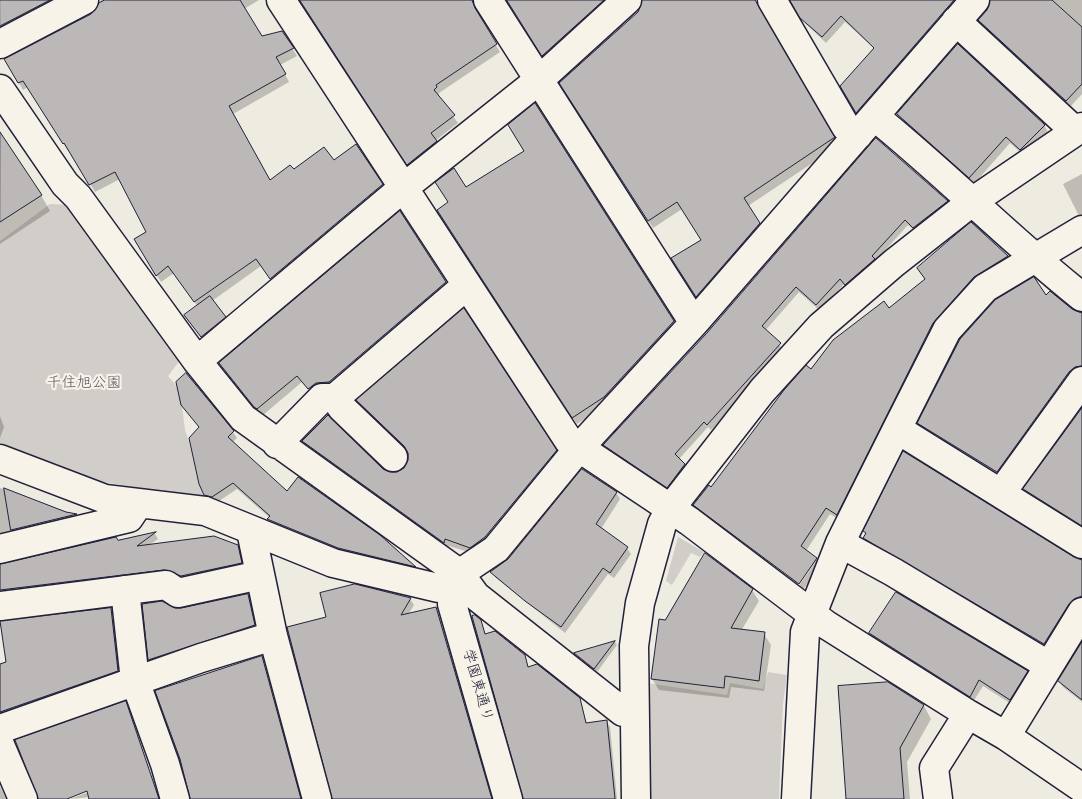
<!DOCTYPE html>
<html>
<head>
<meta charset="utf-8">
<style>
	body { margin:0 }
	canvas { display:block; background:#eeebe1 }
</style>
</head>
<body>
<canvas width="1082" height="799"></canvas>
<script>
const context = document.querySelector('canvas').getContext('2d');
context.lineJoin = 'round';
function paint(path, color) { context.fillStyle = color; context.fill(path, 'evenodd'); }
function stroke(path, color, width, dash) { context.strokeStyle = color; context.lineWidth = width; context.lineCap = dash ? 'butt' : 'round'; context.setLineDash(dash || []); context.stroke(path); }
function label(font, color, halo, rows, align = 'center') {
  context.font = font + ' "Gochi Hand","Klee One",sans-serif'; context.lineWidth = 4.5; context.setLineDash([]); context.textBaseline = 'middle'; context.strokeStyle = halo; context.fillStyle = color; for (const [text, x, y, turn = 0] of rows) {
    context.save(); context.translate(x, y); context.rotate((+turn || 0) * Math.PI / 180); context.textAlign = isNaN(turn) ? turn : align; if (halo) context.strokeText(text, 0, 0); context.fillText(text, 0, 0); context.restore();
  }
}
paint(new Path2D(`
	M 50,204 L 71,205 L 181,359 L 168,376 L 180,390 L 185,430 L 209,500 L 98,481 L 0,443 L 0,241 Z
	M 678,537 L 704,552 L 700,557 L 691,553 L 672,585 L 666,581 Z
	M 768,672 L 787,675 L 783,704 L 779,799 L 648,799 L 647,683 L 727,695 L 730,683 L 763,689 Z`), '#d1cdc9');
paint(new Path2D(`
	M 0,0 L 69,0 L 0,37 Z
	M 101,0 L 259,0 L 244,9 L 261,37 L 282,32 L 297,56 L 280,65 L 289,82 L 233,114 L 270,182 L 293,171 L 334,162 L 356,146 L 386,193 L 276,286 L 261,266 L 212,301 L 229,326 L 206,345 L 186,316 L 198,307 L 174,273 L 161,282 L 136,240 L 148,232 L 120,179 L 95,192 L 70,150 L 68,151 L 28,87 L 23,90 L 7,62 L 92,15 L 98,9 Z
	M 300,0 L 479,0 L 476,9 L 478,16 L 500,52 L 439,93 L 439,97 L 458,123 L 435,141 L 440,150 L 413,172 Z
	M 507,0 L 616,0 L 547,63 Z
	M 643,0 L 754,0 L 838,146 L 748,206 L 763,232 L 701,303 L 677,266 L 702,241 L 682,209 L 653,228 L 565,91 L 639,12 Z
	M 790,0 L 965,0 L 860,118 L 842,86 L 875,49 L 845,22 L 826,43 L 806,24 Z
	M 991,0 L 1082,0 L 1082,94 L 1070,107 L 983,27 L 980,20 L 991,4 Z
	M 535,105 L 677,329 L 608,404 L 577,424 L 442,217 L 466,189 L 526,151 Z
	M 898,115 L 1044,125 L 1048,132 L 1025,156 L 1010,143 L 974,184 L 902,122 Z
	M 876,140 L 947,202 L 950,207 L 917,233 L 908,225 L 849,290 L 844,284 L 819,310 L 799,292 L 765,331 L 784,350 L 711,430 L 708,427 L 679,459 L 688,470 L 670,492 L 608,451 L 605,445 L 706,334 Z
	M 0,155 L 41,195 L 50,211 L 0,244 Z
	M 1082,174 L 1082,222 L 1063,184 Z
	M 400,213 L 450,290 L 334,390 L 314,396 L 302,382 L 262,416 L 220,363 Z
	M 971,224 L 1007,257 L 1011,264 L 977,284 L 841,521 L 830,514 L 806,551 L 817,560 L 796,586 L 699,512 L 695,505 L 711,489 L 811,371 L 926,280 L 918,269 Z
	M 1046,297 L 1082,318 L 1082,372 L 1000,477 L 922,429 L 919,423 Z
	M 358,400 L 556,451 L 560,458 L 475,554 L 449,546 L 448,549 L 307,448 L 303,441 L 389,473 L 397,473 L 405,469 L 409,461 L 409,453 L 362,407 Z
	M 182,405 L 233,432 L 237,438 L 232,443 L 288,493 L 298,478 L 415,567 L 417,572 L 342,554 L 272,526 L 270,518 L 237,489 L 216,503 L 209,501 L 205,495 L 200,428 Z
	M 1082,410 L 1082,528 L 1028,495 L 1025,489 Z
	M 0,416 L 4,427 L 0,438 Z
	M 0,488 L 76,515 L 79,520 L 0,541 Z
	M 616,492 L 620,499 L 601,529 L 627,548 L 631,554 L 614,578 L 608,574 L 565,633 L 496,578 L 492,572 Z
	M 865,531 L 1082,559 L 1082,602 L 1047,649 L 867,543 L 864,538 L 866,534 Z
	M 155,534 L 158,539 L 149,545 L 237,546 L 244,569 L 185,582 L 0,597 L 0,565 Z
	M 817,560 L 820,566 L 803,590 L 798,587 Z
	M 752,590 L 759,601 L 741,631 L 764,634 L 771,645 L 764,691 L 731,687 L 729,698 L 659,690 L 652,679 L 666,621 Z
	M 248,595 L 251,601 L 257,632 L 153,666 L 150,660 L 144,605 L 174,610 Z
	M 410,599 L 414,605 L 408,615 L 435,609 L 439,615 L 492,799 L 333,799 L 289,628 Z
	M 111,609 L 114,615 L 121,677 L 0,719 L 0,665 Z
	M 480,620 L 486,635 L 524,656 L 529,668 L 580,699 L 587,724 L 606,721 L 610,727 L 617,799 L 524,799 Z
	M 871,633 L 1027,672 L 1030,678 L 1013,705 L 983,686 L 973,702 L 874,639 Z
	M 615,642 L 617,645 L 597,672 L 576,654 Z
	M 1082,644 L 1082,702 L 1063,687 L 1059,681 Z
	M 262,657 L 302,799 L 191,799 L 157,692 Z
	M 888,684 L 924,706 L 931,719 L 907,762 L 910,799 L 847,799 Z
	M 17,741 L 159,799 L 90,799 L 90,797 L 70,799 L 94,790 L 93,788 L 63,799 L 39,799 Z
	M 0,786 L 6,799 L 0,799 Z`), '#0003');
const building = new Path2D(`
	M 0,0 L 50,0 L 0,26 Z
	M 105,0 L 240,0 L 262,36 L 282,31 L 294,48 L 276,57 L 286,74 L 229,106 L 270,180 L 290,165 L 294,169 L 324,147 L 334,160 L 356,144 L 383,184 L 270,279 L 256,259 L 194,302 L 168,266 L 156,276 L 134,239 L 146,232 L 115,172 L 89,185 L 64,143 L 63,144 L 23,81 L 18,83 L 4,59 L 91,14 L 99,3 Z
	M 300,0 L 472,0 L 475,8 L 497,44 L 436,85 L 437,87 L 434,90 L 455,115 L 431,133 L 437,141 L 407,165 Z
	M 507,0 L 604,0 L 542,56 Z
	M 642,0 L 755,0 L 835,137 L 744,198 L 760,223 L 696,297 L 671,258 L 701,240 L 677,202 L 648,221 L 559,83 L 638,12 Z
	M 790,0 L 954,0 L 856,113 L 840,86 L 874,48 L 841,16 L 822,37 L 800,18 Z
	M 990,0 L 1052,0 L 1082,27 L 1082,84 L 1066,101 L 978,20 L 987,10 Z
	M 958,44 L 1045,125 L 1020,150 L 1006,137 L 969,178 L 897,114 Z
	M 535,103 L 674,321 L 604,397 L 572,418 L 437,210 L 448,202 L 435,182 L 454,168 L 466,187 L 524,151 L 508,125 Z
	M 0,132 L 42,195 L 0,222 Z
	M 876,138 L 948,201 L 913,228 L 905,220 L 872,256 L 875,259 L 845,285 L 840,279 L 816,305 L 796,287 L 762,326 L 781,343 L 707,425 L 704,422 L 675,454 L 685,464 L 667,488 L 603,445 L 706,334 Z
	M 400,211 L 446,282 L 329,382 L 316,383 L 308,389 L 297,376 L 257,409 L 254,407 L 219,363 Z
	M 971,222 L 1008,256 L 974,277 L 933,323 L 837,515 L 826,508 L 801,546 L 817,558 L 799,584 L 693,505 L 709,485 L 711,487 L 784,390 L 806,365 L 811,369 L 833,340 L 884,301 L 889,308 L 925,279 L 917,268 Z
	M 1034,277 L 1046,295 L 1050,291 L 1072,309 L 1082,313 L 1082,366 L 1075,367 L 1069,372 L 997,472 L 917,423 L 960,339 L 995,300 Z
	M 210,296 L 226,317 L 201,337 L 184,315 Z
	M 464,308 L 557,450 L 485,537 L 470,548 L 445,539 L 444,543 L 302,441 L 328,415 L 383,469 L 390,472 L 397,472 L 404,468 L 408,460 L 408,453 L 404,446 L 356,400 Z
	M 186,373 L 234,431 L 228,437 L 287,491 L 298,477 L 380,535 L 416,567 L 338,548 L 267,519 L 270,516 L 233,483 L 212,497 L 204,495 L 199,484 L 189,438 L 199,427 L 181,405 L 176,382 Z
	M 1082,408 L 1082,526 L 1023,489 Z
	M 903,451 L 1074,557 L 1082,560 L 1082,596 L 1074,599 L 1069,604 L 1044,644 L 863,538 L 866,533 L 863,531 Z
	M 582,469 L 617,492 L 596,524 L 628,547 L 610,573 L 603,568 L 561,627 L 525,601 L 490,572 L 508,559 Z
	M 4,488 L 66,512 L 77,514 L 11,530 Z
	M 156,532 L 137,546 L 214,536 L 238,545 L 242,563 L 181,576 L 164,570 L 0,590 L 0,564 L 116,537 L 118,540 Z
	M 705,553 L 753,589 L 731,628 L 765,632 L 759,681 L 725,676 L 724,688 L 651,679 L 659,619 L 665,620 Z
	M 355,584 L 411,598 L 401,615 L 436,607 L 492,799 L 332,799 L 287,627 L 326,617 L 320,593 Z
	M 896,592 L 1028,671 L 1010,700 L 979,680 L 970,697 L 869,633 Z
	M 248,594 L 255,625 L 148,660 L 142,604 L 162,601 L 175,608 L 181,608 Z
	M 111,608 L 118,671 L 0,712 L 0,664 L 6,662 L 0,621 Z
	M 475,615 L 481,620 L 485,634 L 495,631 L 525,655 L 528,667 L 537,664 L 580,698 L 586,723 L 607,720 L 615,799 L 523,799 L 472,616 Z
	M 615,641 L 594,669 L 574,653 Z
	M 1082,642 L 1082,700 L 1058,681 Z
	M 262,656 L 301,799 L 190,799 L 180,759 L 155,691 Z
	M 888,682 L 924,705 L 900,748 L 904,799 L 846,799 L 838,686 Z
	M 126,701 L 159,799 L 89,799 L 87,791 L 67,799 L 38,799 L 15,740 Z`);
paint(building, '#bbb8b7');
stroke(building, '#22223b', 1);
const minor = new Path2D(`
	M 281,0 L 569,441 L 689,521 L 825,624 L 968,714 L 1006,736 L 1082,788
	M 488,0 L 694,323
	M 772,0 L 846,127 L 858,135
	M 956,21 L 1075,131
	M 0,44 L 84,0
	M 0,89 L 65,184 L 78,197 L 197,361 L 243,418 L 459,573 L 476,596 L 623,712 L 634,713
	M 874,116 C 946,174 1010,240 1082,297
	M 197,361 L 397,193 L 539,80 L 627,0
	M 335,398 L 342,408 L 393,457
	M 897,429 L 1082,544
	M 277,444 L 322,398 L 335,398 L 467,285
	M 0,459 L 105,499 L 205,511 L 333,563 L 438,588 L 496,549 L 578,449 L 694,323 L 975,0
	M 1001,493 L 1082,381
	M 251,531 L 273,636 L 317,799
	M 840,543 L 893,572 L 1048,665
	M 0,549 L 129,518 L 139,503
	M 459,573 L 452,604 L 508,799
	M 125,590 L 135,681 L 165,764 L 175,799
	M 0,606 L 166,585 L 178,593 L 260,575
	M 0,729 L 201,658 L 273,636
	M 1006,736 L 1082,612
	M 0,745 L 23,799
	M 636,799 L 634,646 L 640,603 L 662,524 L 670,509 L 762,391 L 821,326 L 894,263 L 973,201 L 1082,127
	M 796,799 L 805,632 L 840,543 L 897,429 L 947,330 L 985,288 L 1082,230
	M 938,799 L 934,768 L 968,714`);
stroke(minor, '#22223b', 31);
stroke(minor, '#f7f3e8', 28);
label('15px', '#575566', '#f7f3e8', [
	["千住旭公園",84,385]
]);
label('15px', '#22223b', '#f7f3e8', [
	["学園東通り",476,686,74]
]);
</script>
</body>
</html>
